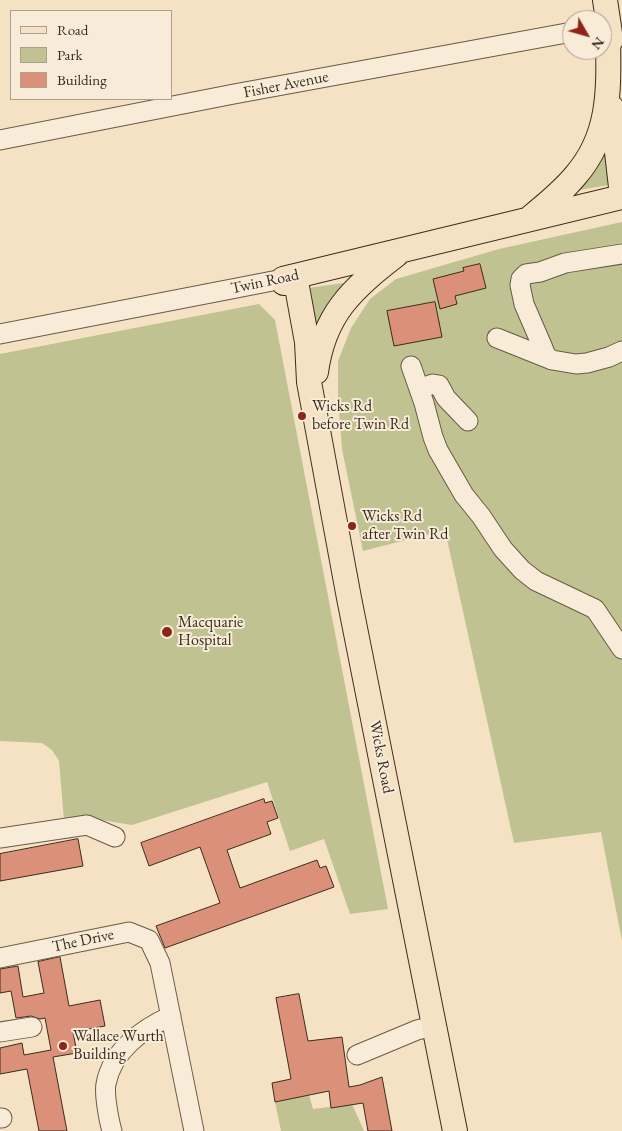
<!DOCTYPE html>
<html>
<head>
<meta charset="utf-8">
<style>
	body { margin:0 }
	#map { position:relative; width:622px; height:1131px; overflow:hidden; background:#f5e2c4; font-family:"EB Garamond",serif }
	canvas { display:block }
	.legend { position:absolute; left:10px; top:10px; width:162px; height:90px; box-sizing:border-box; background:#f8ecd9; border:1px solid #ac9f8d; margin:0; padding:6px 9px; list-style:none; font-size:15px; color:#3b2c1b }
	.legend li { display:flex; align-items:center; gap:10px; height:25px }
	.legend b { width:25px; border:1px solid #ac9f8d }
	.north { position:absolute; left:562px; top:10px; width:50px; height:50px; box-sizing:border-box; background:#f8ecd9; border:1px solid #ac9f8d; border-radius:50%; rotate:128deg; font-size:14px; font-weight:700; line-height:20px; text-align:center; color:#3b2c1b }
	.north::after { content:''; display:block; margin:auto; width:18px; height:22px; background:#8f2418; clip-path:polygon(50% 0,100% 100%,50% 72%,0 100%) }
</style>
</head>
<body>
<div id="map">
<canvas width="622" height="1131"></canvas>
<ul class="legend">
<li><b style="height:6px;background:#f5e2c4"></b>Road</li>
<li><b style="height:14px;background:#c0c291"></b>Park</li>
<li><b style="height:14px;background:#db9079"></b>Building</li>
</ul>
<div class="north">N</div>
</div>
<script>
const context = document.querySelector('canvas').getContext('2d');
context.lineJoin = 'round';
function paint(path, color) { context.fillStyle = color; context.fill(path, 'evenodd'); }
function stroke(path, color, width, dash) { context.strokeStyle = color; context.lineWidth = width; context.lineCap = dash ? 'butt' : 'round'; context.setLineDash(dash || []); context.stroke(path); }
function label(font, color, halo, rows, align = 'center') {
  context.font = font + ' "EB Garamond",serif'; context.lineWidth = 4; context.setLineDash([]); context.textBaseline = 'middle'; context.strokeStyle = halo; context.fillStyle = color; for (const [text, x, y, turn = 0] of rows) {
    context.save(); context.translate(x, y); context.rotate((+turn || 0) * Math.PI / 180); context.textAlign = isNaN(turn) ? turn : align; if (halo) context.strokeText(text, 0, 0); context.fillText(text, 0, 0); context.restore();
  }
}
paint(new Path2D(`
	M 607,142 L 609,185 L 579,190 L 590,174 Z
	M 622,222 L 622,941 L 601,832 L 514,843 L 445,530 L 363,551 L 342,449 L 338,397 L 338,361 L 351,328 L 370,299 L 396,279 L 499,249 Z
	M 343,283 L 344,284 L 328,308 L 317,329 L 308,288 Z
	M 259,304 L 275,320 L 388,909 L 350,914 L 324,839 L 290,851 L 267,782 L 132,825 L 95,819 L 64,820 L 59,761 L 52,750 L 42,743 L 0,741 L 0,354 Z
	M 309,1095 L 313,1109 L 352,1104 L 364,1131 L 281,1131 L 275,1102 Z`), '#c0c291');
const building = new Path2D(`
	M 480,264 L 486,288 L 455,296 L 457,304 L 440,309 L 433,279 L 464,271 L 463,268 Z
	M 435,302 L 442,337 L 394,346 L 387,311 Z
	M 264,799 L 265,803 L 272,801 L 278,818 L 267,822 L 271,834 L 227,850 L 240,888 L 317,860 L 320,868 L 326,866 L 334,887 L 165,948 L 156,926 L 220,903 L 200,847 L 149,866 L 141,843 Z
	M 78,839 L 83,866 L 0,881 L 0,854 Z
	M 60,957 L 69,1006 L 100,1000 L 105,1026 L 73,1032 L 77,1053 L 53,1057 L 67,1131 L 39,1131 L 27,1069 L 0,1074 L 0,1048 L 22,1043 L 24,1055 L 51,1050 L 45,1018 L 40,1019 L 31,1016 L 16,1018 L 11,991 L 0,993 L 0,969 L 18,966 L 23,997 L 44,993 L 38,962 Z
	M 299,994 L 308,1041 L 342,1037 L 349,1087 L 360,1085 L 382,1077 L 392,1131 L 368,1131 L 363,1103 L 331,1108 L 329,1091 L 275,1102 L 272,1083 L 291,1079 L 276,998 Z`);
paint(building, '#db9079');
stroke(building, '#3b2c1b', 1);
const minor = new Path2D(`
	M 0,140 L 234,94 L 572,32
	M 622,254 L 565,263 L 540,272 L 526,274 L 521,279 L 520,285 L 524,304 L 543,348 L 546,356 L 552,360 L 576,364 L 587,363 L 609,357 L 622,351
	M 0,334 L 283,279
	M 497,338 L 552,360
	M 411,366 L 424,403 L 433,437 L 438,450 L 464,495 L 481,516 L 503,549 L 522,570 L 536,581 L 595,609 L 622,649
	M 419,389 L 433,384 L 439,385 L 446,398 L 468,421
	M 0,838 L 87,825 L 115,837
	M 0,958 L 129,932 L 149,940 L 160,963 L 194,1131
	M 0,1032 L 32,1027
	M 357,1055 L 417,1030 L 434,1026
	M 0,1118 L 2,1118
	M 112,1131 C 109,1121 104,1094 106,1084 C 112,1051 142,1029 171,1016`);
const major = new Path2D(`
	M 605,0 L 611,40
	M 612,108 L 622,196
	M 531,217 C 547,204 563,191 576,175 C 614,131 608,80 608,26
	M 295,276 L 307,342 L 309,382 L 349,598 L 455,1131
	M 284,283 L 283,279 L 622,197
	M 316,372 C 324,314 352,289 396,255`);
stroke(minor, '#6a5a45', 21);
stroke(major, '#3b2c1b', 26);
stroke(minor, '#f8ecd9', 19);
stroke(major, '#f5e2c4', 24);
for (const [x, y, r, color] of [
	[302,416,5,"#8f2418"],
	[352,526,5,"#8f2418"],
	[167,632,6,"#8f2418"],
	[63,1046,5,"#8f2418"]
]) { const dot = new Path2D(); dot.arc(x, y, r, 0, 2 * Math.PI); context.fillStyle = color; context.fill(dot); stroke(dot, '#f8ecd9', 2); }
label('16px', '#3b2c1b', '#f8ecd9', [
	["Fisher Avenue",286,85,-11],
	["Twin Road",265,282,-12],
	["Wicks Road",381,757,79],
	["The Drive",83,941,-12]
]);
label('16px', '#3b2c1b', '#f8ecd9', [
	["Wicks Rd",312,407],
	["before Twin Rd",312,425],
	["Wicks Rd",362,517],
	["after Twin Rd",362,535],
	["Macquarie",178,623],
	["Hospital",178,641],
	["Wallace Wurth",73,1037],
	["Building",73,1055]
], 'left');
</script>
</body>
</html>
